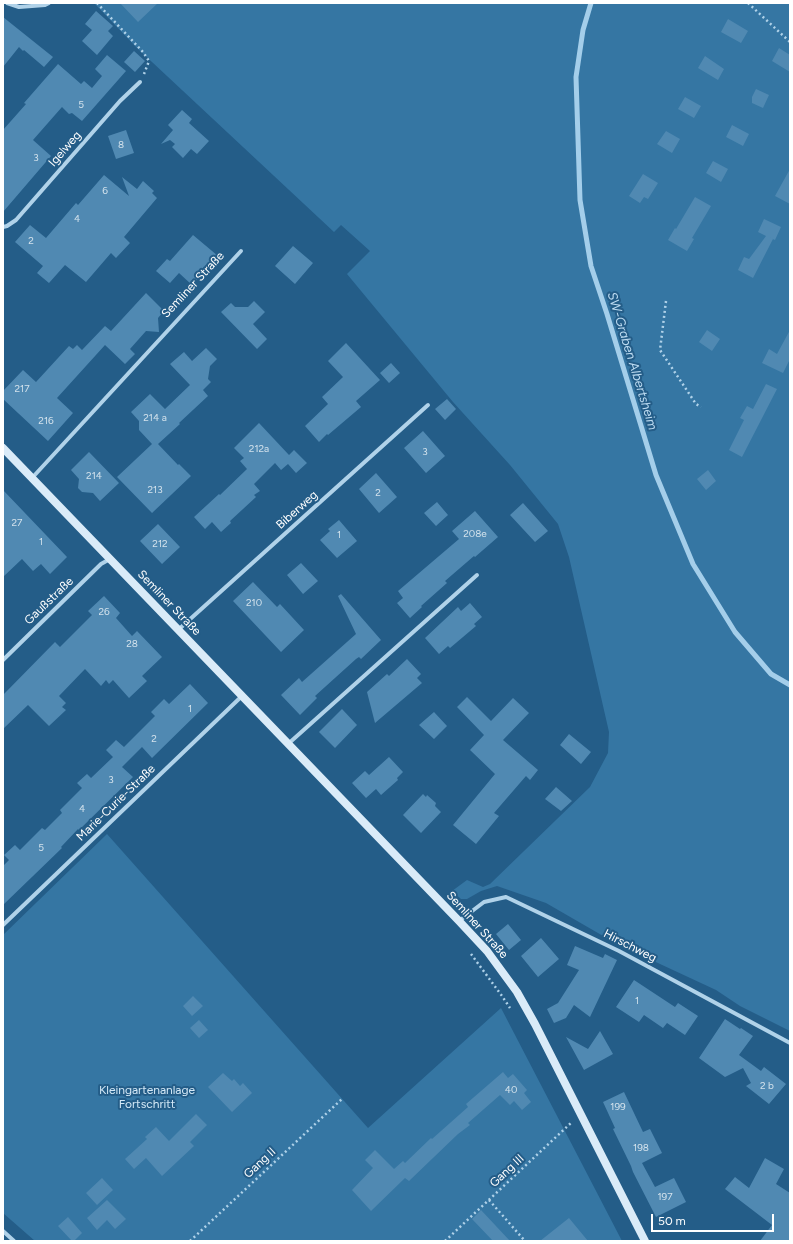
<!DOCTYPE html>
<html>
<head>
<meta charset="utf-8">
<style>
	body { margin:0 }
	#map { position:relative; width:793px; height:1244px; overflow:hidden; background:#245d88; font-family:Figtree,sans-serif }
	canvas { display:block }
	.frame { position:absolute; inset:0; border:4px solid #fff; pointer-events:none }
	.scale { position:absolute; left:651px; top:1214px; width:123px; height:18px; box-sizing:border-box; border:2px solid #fff; border-top:0; padding-left:5px; font-size:12px; line-height:14px; white-space:nowrap; color:#fff; -webkit-text-stroke:3px #245d88; paint-order:stroke }
</style>
</head>
<body>
<div id="map">
<canvas width="793" height="1244"></canvas>
<div class="frame"></div>
<div class="scale">50 m</div>
</div>
<script>
const context = document.querySelector('canvas').getContext('2d');
context.lineJoin = 'round';
function paint(path, color) { context.fillStyle = color; context.fill(path, 'evenodd'); }
function stroke(path, color, width, dash) { context.strokeStyle = color; context.lineWidth = width; context.lineCap = dash ? 'butt' : 'round'; context.setLineDash(dash || []); context.stroke(path); }
function label(font, color, halo, rows, align = 'center') {
  context.font = font + ' Figtree,sans-serif'; context.lineWidth = 4; context.setLineDash([]); context.textBaseline = 'middle'; context.strokeStyle = halo; context.fillStyle = color; for (const [text, x, y, turn = 0] of rows) {
    context.save(); context.translate(x, y); context.rotate((+turn || 0) * Math.PI / 180); context.textAlign = isNaN(turn) ? turn : align; if (halo) context.strokeText(text, 0, 0); context.fillText(text, 0, 0); context.restore();
  }
}
paint(new Path2D(`
	M 94,3 L 790,3 L 790,1031 L 740,1006 L 716,990 L 617,944 L 546,903 L 497,886 L 481,891 L 467,899 L 461,899 L 452,891 L 467,880 L 483,887 L 490,884 L 590,787 L 608,753 L 609,732 L 569,557 L 558,524 L 510,465 L 453,402 L 347,274 L 370,251 L 341,225 L 334,232 L 137,48 Z
	M 107,834 L 368,1128 L 501,1008 L 622,1241 L 35,1241 L 3,1213 L 3,935 Z`), '#3576a3');
stroke(new Path2D(`
	M 591,3 L 583,30 L 576,77 L 580,200 L 591,266 L 607,314 L 656,475 L 693,564 L 735,632 L 771,674 L 790,685`), '#a4ceea', 5);
paint(new Path2D(`
	M 120,3 L 158,3 L 138,22 Z
	M 96,11 L 113,26 L 108,31 L 113,36 L 97,55 L 82,41 L 92,30 L 85,24 Z
	M 3,17 L 53,57 L 44,67 L 24,50 L 23,51 L 19,47 L 3,67 Z
	M 728,19 L 748,31 L 741,43 L 721,32 Z
	M 779,48 L 790,55 L 790,72 L 772,61 Z
	M 134,51 L 145,61 L 135,72 L 124,62 Z
	M 107,55 L 126,71 L 82,121 L 72,113 L 69,114 L 62,107 L 33,140 L 51,156 L 3,212 L 3,130 L 26,104 L 24,103 L 58,64 L 81,84 L 84,81 L 92,88 L 102,76 L 95,69 Z
	M 705,56 L 724,69 L 718,80 L 698,68 Z
	M 756,89 L 769,95 L 763,108 L 752,103 L 752,97 Z
	M 685,97 L 701,106 L 694,118 L 678,109 Z
	M 182,110 L 192,119 L 189,123 L 209,141 L 197,154 L 191,149 L 183,158 L 172,147 L 175,144 L 170,140 L 161,144 L 173,130 L 168,125 Z
	M 732,125 L 749,134 L 743,146 L 726,137 Z
	M 126,130 L 134,153 L 116,159 L 108,136 Z
	M 666,131 L 680,139 L 672,153 L 657,144 Z
	M 713,161 L 728,169 L 721,182 L 706,173 Z
	M 790,169 L 790,204 L 775,196 Z
	M 643,174 L 658,183 L 648,199 L 644,197 L 640,203 L 629,196 Z
	M 104,175 L 129,196 L 122,177 L 137,189 L 143,181 L 154,191 L 152,193 L 157,198 L 124,237 L 130,243 L 116,258 L 111,253 L 86,282 L 65,265 L 49,283 L 37,273 L 43,266 L 15,242 L 30,225 L 46,238 L 76,203 L 78,205 Z
	M 695,197 L 711,206 L 692,238 L 694,239 L 687,251 L 668,240 L 675,228 L 676,229 Z
	M 764,219 L 781,227 L 775,240 L 769,237 L 773,239 L 753,278 L 738,270 L 744,257 L 749,259 L 766,236 L 758,232 Z
	M 193,235 L 218,256 L 192,285 L 179,273 L 170,283 L 156,271 L 167,259 L 170,261 Z
	M 293,246 L 313,263 L 295,284 L 275,266 Z
	M 146,293 L 164,311 L 158,318 L 159,332 L 146,331 L 130,349 L 135,354 L 125,364 L 105,345 L 57,398 L 73,413 L 48,441 L 3,399 L 3,391 L 23,370 L 36,382 L 69,346 L 73,349 L 77,345 L 82,350 L 105,326 L 111,331 Z
	M 254,301 L 265,312 L 253,324 L 267,339 L 257,349 L 221,312 L 231,303 L 235,307 L 248,307 Z
	M 707,330 L 720,339 L 712,351 L 699,342 Z
	M 790,330 L 790,359 L 783,373 L 762,363 L 769,349 L 777,354 Z
	M 346,343 L 380,380 L 356,401 L 361,407 L 328,435 L 327,434 L 319,442 L 305,426 L 328,404 L 322,397 L 343,377 L 328,361 Z
	M 206,348 L 217,359 L 210,366 L 208,379 L 211,382 L 203,390 L 208,396 L 179,423 L 180,424 L 158,444 L 178,465 L 179,464 L 191,476 L 152,513 L 117,477 L 152,444 L 139,430 L 139,421 L 131,412 L 150,394 L 165,409 L 190,385 L 170,364 L 184,352 L 192,361 Z
	M 391,363 L 400,373 L 389,383 L 380,373 Z
	M 766,384 L 777,389 L 742,457 L 729,450 L 744,420 L 740,418 L 747,406 L 753,409 Z
	M 447,399 L 456,409 L 445,420 L 435,409 Z
	M 259,423 L 289,455 L 294,450 L 307,463 L 296,473 L 288,464 L 281,470 L 275,463 L 254,484 L 260,491 L 254,495 L 256,497 L 230,521 L 231,523 L 221,532 L 212,522 L 205,529 L 194,517 L 219,494 L 220,495 L 247,469 L 240,461 L 244,458 L 234,448 Z
	M 423,431 L 445,456 L 426,473 L 404,448 Z
	M 89,452 L 119,483 L 100,501 L 93,493 L 82,492 L 78,488 L 79,479 L 71,470 Z
	M 708,470 L 716,481 L 706,490 L 697,479 Z
	M 376,473 L 397,497 L 379,513 L 359,489 Z
	M 3,490 L 67,557 L 50,574 L 41,564 L 33,571 L 22,559 L 3,577 Z
	M 437,502 L 448,515 L 436,526 L 424,513 Z
	M 523,503 L 548,531 L 535,542 L 510,515 Z
	M 475,511 L 498,537 L 475,557 L 474,556 L 445,581 L 447,583 L 421,606 L 422,607 L 410,618 L 397,603 L 403,598 L 398,591 L 459,539 L 452,531 Z
	M 339,520 L 357,541 L 337,558 L 320,540 L 330,531 L 328,529 Z
	M 158,524 L 180,547 L 162,564 L 140,541 Z
	M 301,563 L 318,581 L 303,594 L 287,575 Z
	M 253,582 L 277,607 L 280,604 L 304,630 L 281,652 L 233,601 Z
	M 341,594 L 381,640 L 361,659 L 359,657 L 356,659 L 315,696 L 317,698 L 300,715 L 281,695 L 299,678 L 302,682 L 356,634 L 338,596 Z
	M 104,596 L 120,613 L 116,618 L 132,636 L 137,631 L 162,657 L 142,676 L 147,681 L 129,698 L 113,680 L 109,684 L 106,680 L 101,686 L 85,669 L 59,696 L 66,703 L 62,707 L 66,710 L 49,726 L 28,705 L 3,729 L 3,695 L 55,642 L 60,647 L 92,615 L 88,611 Z
	M 470,603 L 482,617 L 474,624 L 476,626 L 450,648 L 448,646 L 439,654 L 425,638 L 458,607 L 461,611 Z
	M 407,659 L 421,674 L 417,678 L 422,683 L 375,723 L 367,692 L 387,674 L 389,676 Z
	M 190,684 L 208,703 L 152,758 L 142,747 L 122,767 L 133,777 L 79,830 L 78,829 L 61,847 L 62,848 L 3,905 L 3,866 L 9,860 L 4,855 L 15,845 L 20,850 L 42,828 L 45,830 L 62,813 L 60,810 L 82,788 L 77,783 L 87,774 L 91,778 L 113,757 L 106,750 L 116,740 L 124,747 L 155,716 L 151,712 L 164,699 L 169,704 Z
	M 467,697 L 491,721 L 513,698 L 529,713 L 503,740 L 538,770 L 530,780 L 526,776 L 494,813 L 499,816 L 476,844 L 453,825 L 495,774 L 470,750 L 484,735 L 457,707 Z
	M 342,709 L 357,725 L 335,748 L 319,732 Z
	M 434,712 L 447,726 L 434,739 L 419,725 Z
	M 569,734 L 591,752 L 581,764 L 560,745 Z
	M 389,757 L 403,772 L 397,778 L 398,780 L 381,795 L 376,789 L 366,798 L 352,783 L 365,771 L 369,775 Z
	M 556,787 L 572,801 L 561,811 L 545,799 Z
	M 423,794 L 426,797 L 427,795 L 436,803 L 435,806 L 441,812 L 421,833 L 403,815 Z
	M 508,924 L 521,940 L 509,950 L 496,934 Z
	M 541,938 L 559,959 L 538,977 L 521,956 Z
	M 575,946 L 603,958 L 605,954 L 617,960 L 590,1017 L 574,1005 L 566,1018 L 554,1023 L 547,1009 L 558,1003 L 579,970 L 567,965 Z
	M 634,980 L 675,1007 L 678,1003 L 698,1016 L 685,1035 L 667,1023 L 663,1028 L 644,1015 L 639,1022 L 616,1007 Z
	M 193,996 L 203,1006 L 192,1016 L 183,1006 Z
	M 725,1019 L 740,1029 L 741,1028 L 753,1036 L 739,1055 L 761,1071 L 764,1067 L 786,1084 L 769,1104 L 746,1086 L 751,1083 L 743,1068 L 725,1077 L 699,1058 Z
	M 199,1020 L 208,1030 L 199,1038 L 190,1028 Z
	M 600,1031 L 613,1054 L 584,1070 L 566,1037 L 588,1049 Z
	M 503,1072 L 508,1078 L 513,1074 L 527,1090 L 524,1093 L 531,1102 L 522,1110 L 514,1101 L 510,1105 L 500,1095 L 468,1123 L 470,1125 L 458,1134 L 409,1181 L 405,1178 L 371,1211 L 352,1190 L 373,1168 L 365,1160 L 375,1150 L 394,1169 L 403,1161 L 405,1163 L 431,1138 L 432,1139 L 468,1107 L 466,1104 Z
	M 223,1073 L 232,1081 L 234,1079 L 240,1086 L 243,1083 L 252,1093 L 232,1112 L 208,1087 Z
	M 624,1092 L 643,1132 L 650,1129 L 662,1153 L 642,1163 L 655,1187 L 674,1178 L 686,1202 L 656,1217 L 633,1172 L 631,1166 L 613,1129 L 615,1128 L 603,1102 Z
	M 196,1114 L 207,1125 L 190,1142 L 194,1146 L 162,1176 L 146,1158 L 134,1169 L 125,1159 L 147,1139 L 145,1137 L 156,1127 L 169,1141 Z
	M 765,1158 L 784,1169 L 776,1184 L 790,1193 L 790,1241 L 760,1241 L 772,1225 L 725,1189 L 735,1177 L 749,1188 Z
	M 102,1178 L 113,1190 L 97,1205 L 86,1193 Z
	M 107,1200 L 126,1219 L 115,1229 L 107,1220 L 97,1230 L 87,1218 Z
	M 481,1210 L 510,1241 L 493,1241 L 472,1219 Z
	M 68,1217 L 82,1233 L 74,1241 L 72,1241 L 58,1226 Z
	M 569,1218 L 588,1241 L 540,1241 Z`), '#5089b2');
stroke(new Path2D(`
	M 97,3 L 143,52 L 149,61 L 144,74
	M 748,3 L 790,42
	M 666,301 L 660,350 L 696,404 L 701,407
	M 471,954 L 502,996 L 510,1008
	M 489,1200 L 525,1241
	M 190,1241 L 343,1098
	M 445,1241 L 572,1122`), '#b0d2e9', 2.5, [2, 3]);
stroke(new Path2D(`
	M 7,3 L 19,7 L 45,5 L 49,3
	M 3,227 L 7,226 L 16,220 L 120,101 L 140,82
	M 32,478 L 241,251
	M 178,630 L 428,405
	M 3,660 L 101,564 L 110,559
	M 288,744 L 477,575
	M 459,921 L 484,902 L 506,897 L 619,951 L 790,1043
	M 3,925 L 242,696
	M 3,1231 L 14,1241`), '#b0d2e9', 4);
stroke(new Path2D(`
	M 3,448 L 459,921 L 487,951 L 517,992 L 535,1024 L 645,1241`), '#daebf8', 8);
label('10px', '#d3e2ec', null, [
	["5",81,105],
	["8",121,145],
	["3",36,158],
	["6",105,191],
	["4",77,219],
	["2",31,241],
	["217",22,389],
	["214 a",155,418],
	["216",46,421],
	["212a",259,449],
	["3",425,452],
	["214",94,476],
	["213",155,490],
	["2",378,493],
	["27",17,523],
	["208e",475,534],
	["1",339,535],
	["1",41,542],
	["212",160,544],
	["210",254,603],
	["26",104,612],
	["28",132,644],
	["1",190,709],
	["2",154,739],
	["3",111,780],
	["4",82,809],
	["5",41,848],
	["1",637,1001],
	["2 b",767,1086],
	["40",511,1090],
	["199",618,1107],
	["198",641,1148],
	["197",665,1197]
]);
label('12px', '#fff', '#245d88', [
	["Igelweg",65,149,-49],
	["Semliner Straße",193,285,-47],
	["Biberweg",297,510,-42],
	["Gaußstraße",49,601,-44],
	["Semliner Straße",169,603,46],
	["Marie-Curie-Straße",116,803,-44],
	["Semliner Straße",477,925,48],
	["Hirschweg",630,946,27],
	["Gang II",260,1163,-43],
	["Gang III",507,1171,-43]
]);
label('12px', '#d4e9f7', '#245d88', [
	["Kleingartenanlage",147,1090],
	["Fortschritt",147,1104]
]);
label('italic 13px', '#bcdbf1', '#245d88', [
	["SW-Graben Albertsheim",632,361,73]
]);
</script>
</body>
</html>
